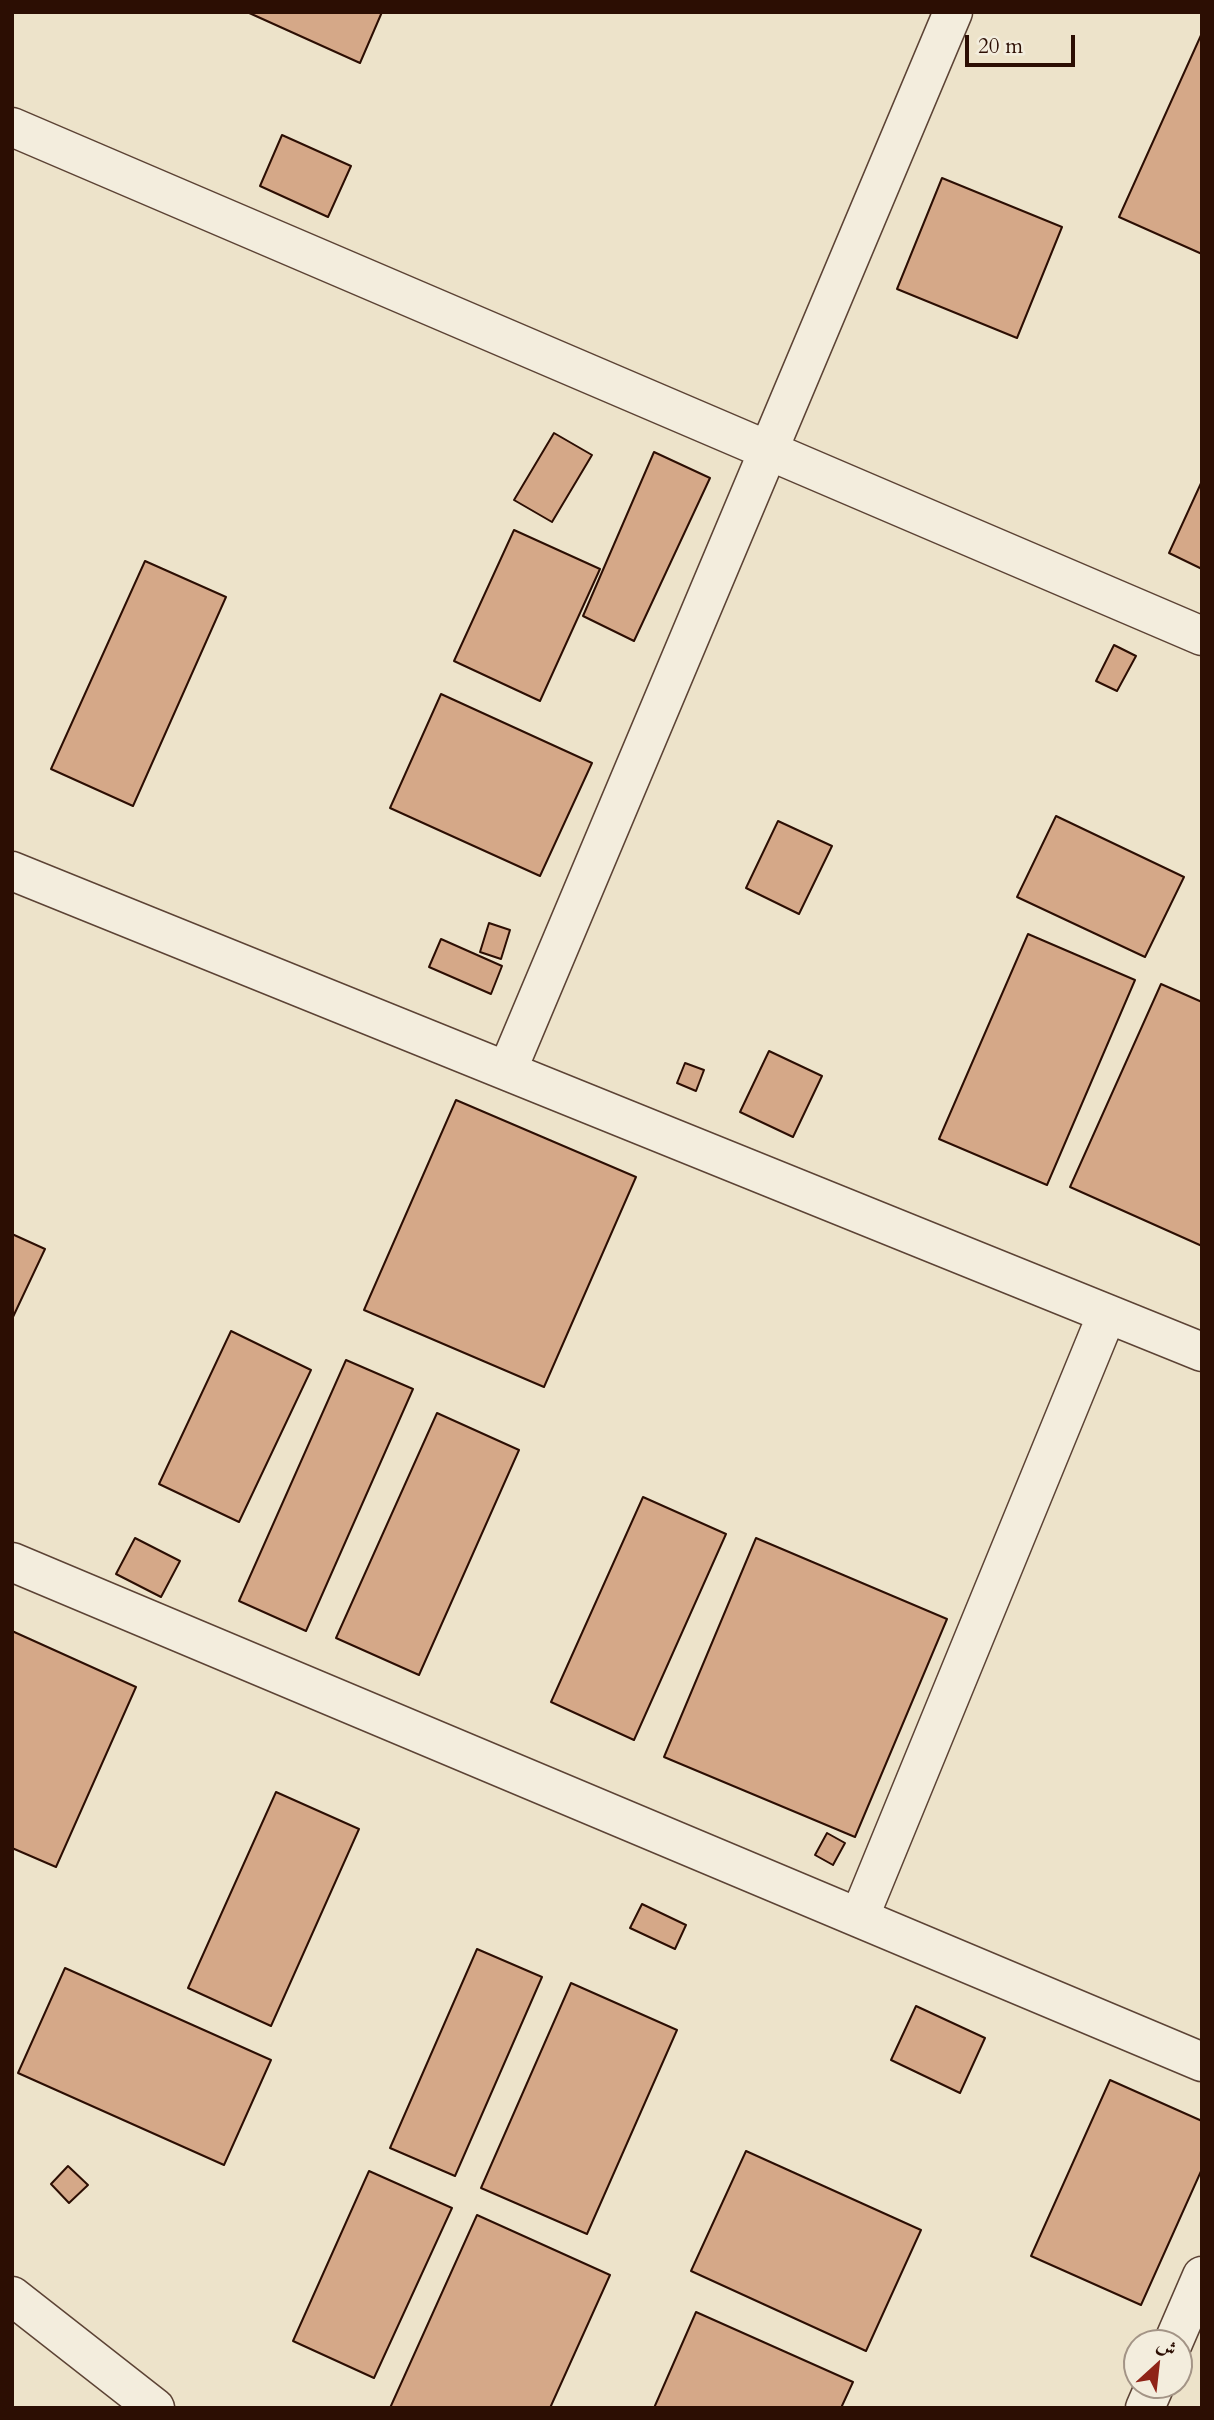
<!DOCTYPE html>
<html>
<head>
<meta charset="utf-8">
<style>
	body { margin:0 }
	#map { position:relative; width:1214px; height:2420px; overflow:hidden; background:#ede3ca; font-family:Cardo,Amiri,serif }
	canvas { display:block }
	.frame { position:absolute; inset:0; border:14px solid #2c0e03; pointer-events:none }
	.north { position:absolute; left:1123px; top:2329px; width:70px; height:70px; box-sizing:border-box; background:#f3eddd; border:2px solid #a39486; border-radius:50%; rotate:27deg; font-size:19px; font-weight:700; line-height:28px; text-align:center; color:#2c0e03 }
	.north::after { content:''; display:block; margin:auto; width:24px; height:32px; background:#8f2418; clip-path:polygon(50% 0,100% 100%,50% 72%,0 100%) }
	.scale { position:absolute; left:965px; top:35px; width:110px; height:32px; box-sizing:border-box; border:4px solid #2c0e03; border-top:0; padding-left:9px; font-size:21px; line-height:24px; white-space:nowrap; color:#2c0e03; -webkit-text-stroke:5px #f3eddd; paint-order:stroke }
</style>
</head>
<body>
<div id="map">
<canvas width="1214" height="2420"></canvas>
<div class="frame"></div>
<div class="north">ش</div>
<div class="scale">20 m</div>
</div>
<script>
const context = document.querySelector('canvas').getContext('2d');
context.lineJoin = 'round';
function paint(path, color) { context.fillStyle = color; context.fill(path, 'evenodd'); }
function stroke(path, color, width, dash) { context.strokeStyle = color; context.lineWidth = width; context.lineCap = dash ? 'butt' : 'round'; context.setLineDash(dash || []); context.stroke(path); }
const building = new Path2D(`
	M 247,12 L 382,12 L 360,63 Z
	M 1202,33 L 1202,254 L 1119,217 Z
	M 282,135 L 351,166 L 328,217 L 260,186 Z
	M 942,178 L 1062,227 L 1017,338 L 897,289 Z
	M 554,433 L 592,455 L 552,522 L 514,500 Z
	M 654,452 L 710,478 L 634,641 L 583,616 Z
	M 1202,481 L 1202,569 L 1169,553 Z
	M 514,530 L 600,569 L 540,701 L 454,661 Z
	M 145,561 L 226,597 L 133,806 L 51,769 Z
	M 1114,645 L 1136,656 L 1117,691 L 1096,681 Z
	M 441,694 L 592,763 L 540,876 L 390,808 Z
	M 1056,816 L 1184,877 L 1145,957 L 1017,897 Z
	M 778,821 L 832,846 L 799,914 L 746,888 Z
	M 489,923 L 510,930 L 501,959 L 480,952 Z
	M 1028,934 L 1135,980 L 1047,1185 L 939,1139 Z
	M 441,939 L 502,966 L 491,994 L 429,967 Z
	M 1161,984 L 1202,1002 L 1202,1246 L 1070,1187 Z
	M 769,1051 L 822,1076 L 793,1137 L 740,1112 Z
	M 685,1063 L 704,1070 L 696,1091 L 677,1083 Z
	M 456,1100 L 636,1177 L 544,1387 L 364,1310 Z
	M 12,1234 L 45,1249 L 12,1319 Z
	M 231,1331 L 311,1370 L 239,1522 L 159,1484 Z
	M 346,1360 L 413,1389 L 306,1631 L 239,1601 Z
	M 437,1413 L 519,1450 L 419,1675 L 336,1638 Z
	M 643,1497 L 726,1534 L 634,1740 L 551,1702 Z
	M 135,1538 L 180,1561 L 161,1597 L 116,1574 Z
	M 756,1538 L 947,1619 L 855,1837 L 664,1757 Z
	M 12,1631 L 136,1687 L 56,1867 L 12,1848 Z
	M 276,1792 L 359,1829 L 271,2026 L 188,1988 Z
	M 827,1833 L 845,1843 L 833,1865 L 815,1855 Z
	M 642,1904 L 686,1925 L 675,1949 L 630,1928 Z
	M 477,1949 L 542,1977 L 455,2176 L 390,2148 Z
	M 65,1968 L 271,2060 L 224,2165 L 18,2073 Z
	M 571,1983 L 677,2030 L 587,2234 L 481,2188 Z
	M 916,2006 L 985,2038 L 960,2093 L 891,2060 Z
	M 1110,2080 L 1202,2121 L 1202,2169 L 1141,2305 L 1031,2256 Z
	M 746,2151 L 921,2230 L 866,2351 L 691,2271 Z
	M 68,2166 L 88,2185 L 69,2203 L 51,2184 Z
	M 369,2171 L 452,2208 L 374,2378 L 293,2341 Z
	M 477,2215 L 610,2275 L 550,2408 L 390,2408 Z
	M 696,2312 L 853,2382 L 841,2408 L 654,2408 Z`);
paint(building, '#d5a888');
stroke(building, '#2c0e03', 2);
const minor = new Path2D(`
	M 12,127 L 1202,636
	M 12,871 L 1202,1352
	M 507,1071 L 953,12
	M 12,1562 L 1202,2062
	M 859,1918 L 1107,1314
	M 12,2296 L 155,2408
	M 1173,2343 L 1202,2276
	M 1145,2408 L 1155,2385`);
stroke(minor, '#5c4335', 41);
stroke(minor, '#f3eddd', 38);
</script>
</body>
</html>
